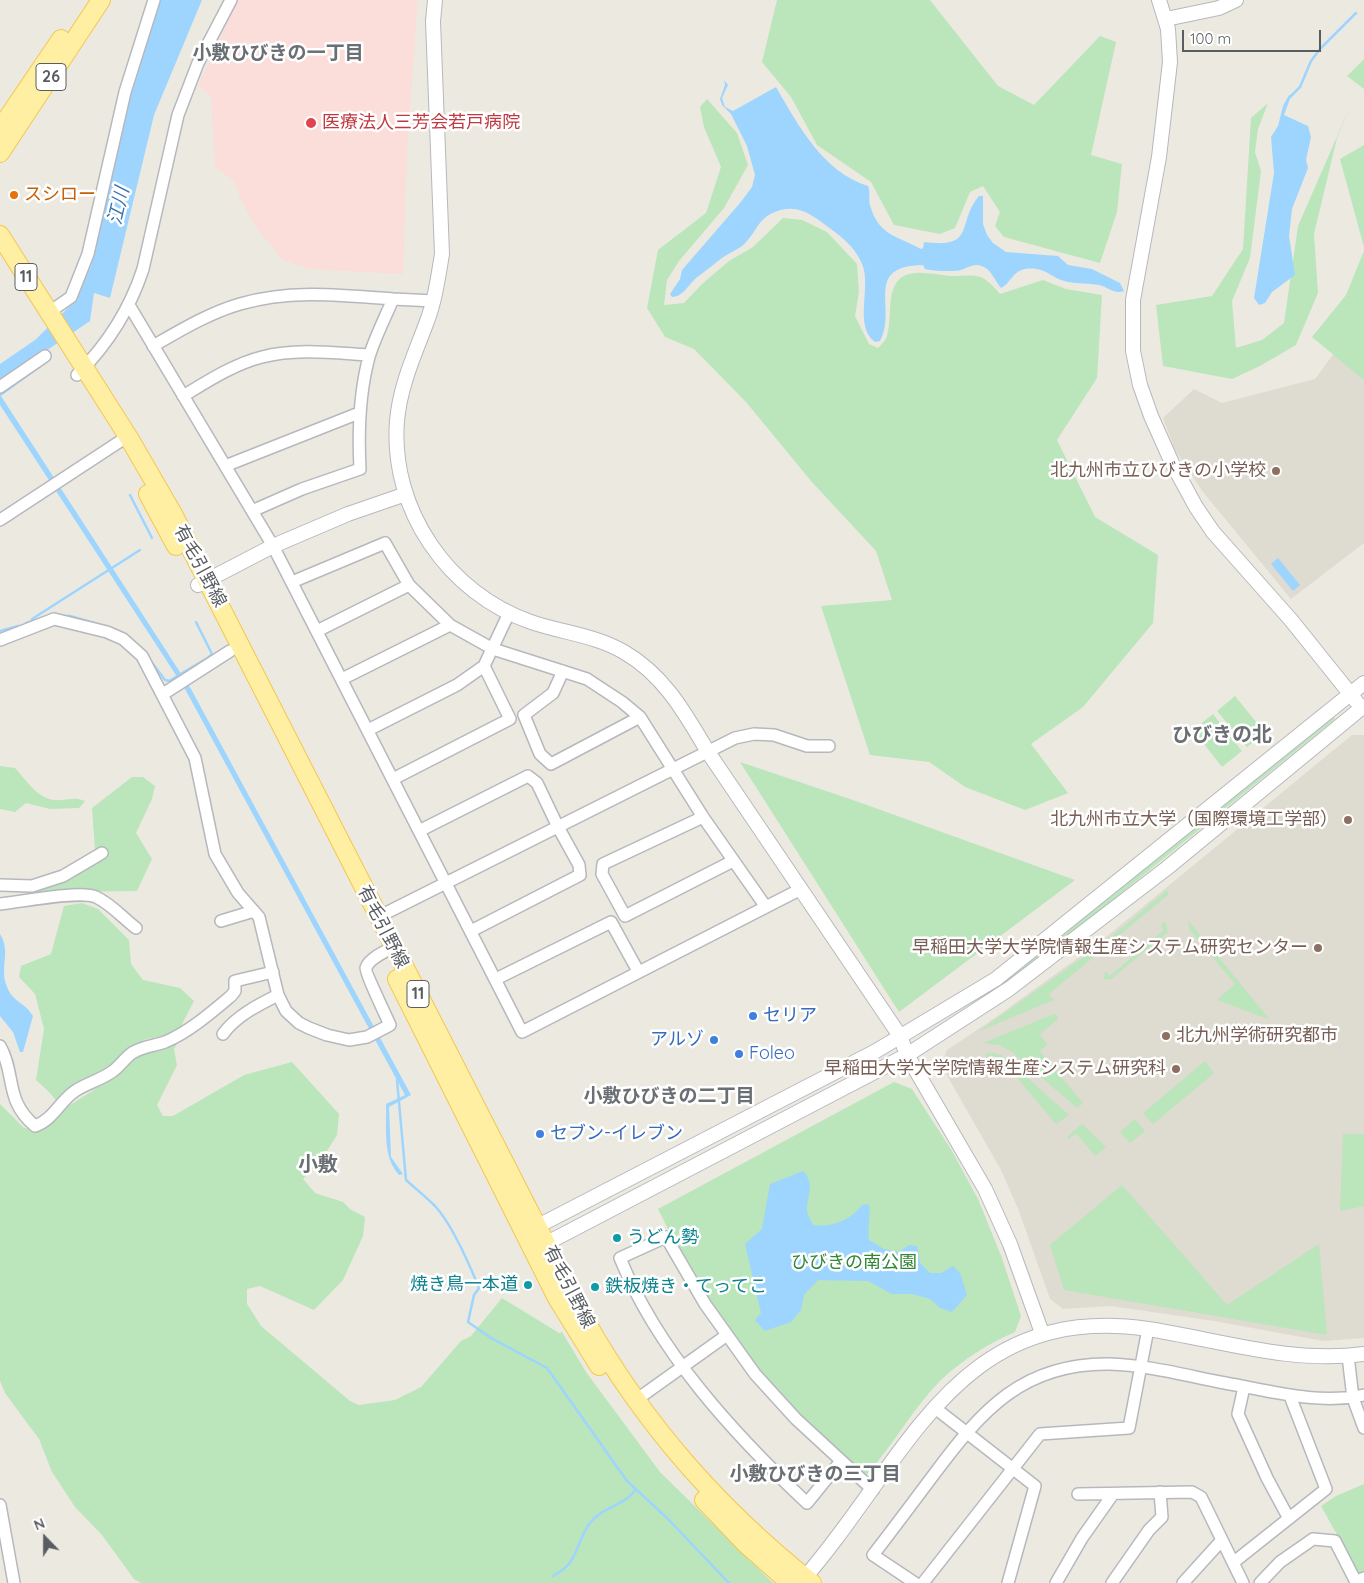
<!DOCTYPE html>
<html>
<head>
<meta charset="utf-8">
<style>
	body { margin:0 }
	#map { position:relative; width:1364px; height:1583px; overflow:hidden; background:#eceae0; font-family:Quicksand,sans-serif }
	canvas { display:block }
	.north { position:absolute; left:20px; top:1513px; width:50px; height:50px; -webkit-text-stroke:4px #fff; paint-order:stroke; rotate:338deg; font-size:14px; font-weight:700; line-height:20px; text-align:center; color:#595d61 }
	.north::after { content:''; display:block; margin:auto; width:18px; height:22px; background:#595d61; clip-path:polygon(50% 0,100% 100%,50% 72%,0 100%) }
	.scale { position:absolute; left:1182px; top:30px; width:139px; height:22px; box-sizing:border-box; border:2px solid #595d61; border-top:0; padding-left:6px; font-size:15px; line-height:18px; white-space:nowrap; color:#595d61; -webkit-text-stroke:4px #fff; paint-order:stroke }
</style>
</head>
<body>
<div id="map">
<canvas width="1364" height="1583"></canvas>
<div class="north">N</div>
<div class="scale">100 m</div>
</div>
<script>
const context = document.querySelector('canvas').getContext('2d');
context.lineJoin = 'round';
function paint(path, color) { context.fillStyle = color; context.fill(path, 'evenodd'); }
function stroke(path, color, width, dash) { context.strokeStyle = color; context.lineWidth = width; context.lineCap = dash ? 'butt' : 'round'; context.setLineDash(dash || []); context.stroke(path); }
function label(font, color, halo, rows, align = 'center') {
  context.font = font + ' Quicksand,"Noto Sans JP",sans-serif'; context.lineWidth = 5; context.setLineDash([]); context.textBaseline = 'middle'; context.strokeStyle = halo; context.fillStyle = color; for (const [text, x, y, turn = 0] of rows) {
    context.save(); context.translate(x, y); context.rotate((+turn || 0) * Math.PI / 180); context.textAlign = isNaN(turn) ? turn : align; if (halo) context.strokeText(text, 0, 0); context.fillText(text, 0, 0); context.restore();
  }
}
paint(new Path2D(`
	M 1337,349 L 1364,373 L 1364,543 L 1291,599 L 1203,492 L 1175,450 L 1163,418 L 1194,389 L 1222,403 L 1315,379 Z
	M 1352,735 L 1364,735 L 1364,1338 L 1323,1341 L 1214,1321 L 1111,1306 L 1063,1309 L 1050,1299 L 1019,1211 L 1001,1170 L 941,1065 L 947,1050 L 989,1022 L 1100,942 Z`), '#dedbd1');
paint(new Path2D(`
	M 238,0 L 418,0 L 407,148 L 403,274 L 309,269 L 283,260 L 255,226 L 241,200 L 234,181 L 215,167 L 211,97 L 198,85 Z`), '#fbddda');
paint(new Path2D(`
	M 777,0 L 930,0 L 998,86 L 1034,105 L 1100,36 L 1116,42 L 1091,155 L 1122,164 L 1117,212 L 1100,263 L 1004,237 L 995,226 L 1000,212 L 983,186 L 970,192 L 955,228 L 940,234 L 894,225 L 871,182 L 817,145 L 791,97 L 762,62 Z
	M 1364,59 L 1364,89 L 1347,76 Z
	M 707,99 L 737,133 L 748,165 L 724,208 L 679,261 L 667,280 L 664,305 L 684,303 L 702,284 L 729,261 L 753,247 L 783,218 L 802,220 L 827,232 L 857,264 L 859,292 L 855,316 L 869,344 L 878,348 C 881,345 886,340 887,336 C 894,314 882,276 915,273 C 926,272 939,275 950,276 C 978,276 980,271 1000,294 L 1043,280 L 1066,289 L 1102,295 L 1097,378 L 1057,440 L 1095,517 L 1158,555 L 1153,623 L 1083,707 L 1031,744 L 1068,793 L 1025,810 L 965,787 L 929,762 L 870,755 L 821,606 L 892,600 L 876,551 L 811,481 L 746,402 L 694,349 L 665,337 L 647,308 L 658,250 L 706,213 L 721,167 L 704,127 L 700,107 Z
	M 1353,100 L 1337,138 L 1314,234 L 1318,293 L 1296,345 L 1260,366 L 1232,379 L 1163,366 L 1156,305 L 1212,296 L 1243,249 L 1251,118 L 1268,103 L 1258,129 L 1255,152 L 1261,171 L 1250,258 L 1232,301 L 1236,348 L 1262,340 L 1284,323 L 1298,226 Z
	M 1364,145 L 1364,247 L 1340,159 Z
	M 1364,251 L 1364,380 L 1312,337 L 1346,295 Z
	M 1235,696 L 1265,733 L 1247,747 L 1217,711 Z
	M 1213,714 L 1242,751 L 1222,767 L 1193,730 Z
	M 1333,717 L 1335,719 L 1071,934 L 995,990 L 921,1032 Z
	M 740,762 L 853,800 L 1075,880 L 899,1012 Z
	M 0,766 L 15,768 C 26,780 37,798 54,800 C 66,801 73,796 85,801 L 79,808 L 50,809 L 26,803 L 15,812 L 0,809 Z
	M 132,777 L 143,777 L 155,786 L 152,799 L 136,833 L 152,859 L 137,891 L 63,892 L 31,895 L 31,891 L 96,862 L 92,808 Z
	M 1167,890 L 1169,894 L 1049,994 L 1054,1000 L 979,1031 L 1105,942 Z
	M 82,903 L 98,909 L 129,940 L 131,964 L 143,980 L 180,988 L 194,1001 L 179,1030 L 166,1036 L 146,1039 L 126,1050 L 112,1065 L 69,1088 L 58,1103 L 49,1092 L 36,1080 L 44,1029 L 35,994 L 19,977 L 21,966 L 51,954 L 64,906 Z
	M 1188,920 L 1270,1020 L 1217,1000 L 1235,984 L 1190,930 Z
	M 1165,922 L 1168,932 L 1111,979 L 1104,979 L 1105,971 L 1110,976 L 1164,930 L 1161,925 Z
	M 1054,1014 L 1057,1015 L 1058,1019 L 1040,1034 L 1047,1045 L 1040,1051 L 1083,1103 L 1077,1108 L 1012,1052 L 999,1045 L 983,1043 Z
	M 181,1038 L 174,1049 L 177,1065 L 157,1105 L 163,1116 L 173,1116 L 244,1075 L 292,1062 L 339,1114 L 337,1135 L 322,1159 L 303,1179 L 315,1193 L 343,1202 L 350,1209 L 365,1217 L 363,1236 L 343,1280 L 314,1310 L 260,1286 L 247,1289 L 247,1304 L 261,1326 L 350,1401 L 359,1405 L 395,1400 L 421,1387 L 461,1341 L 471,1336 L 502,1298 L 559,1333 L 562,1332 L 586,1372 L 660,1472 L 773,1583 L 141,1583 L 134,1579 L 102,1535 L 75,1507 L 52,1472 L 39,1439 L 5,1393 L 0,1381 L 0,1104 L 24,1128 L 41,1130 L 67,1107 L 117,1075 L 135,1057 L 164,1047 Z
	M 995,1053 L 1003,1056 L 1069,1115 L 1056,1124 L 1002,1060 L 994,1056 L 987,1057 L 985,1054 Z
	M 1205,1061 L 1214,1073 L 1153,1124 L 1143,1113 Z
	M 894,1082 L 912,1089 L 952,1151 L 978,1199 L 1002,1258 L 1021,1316 L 1015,1332 C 987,1344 962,1360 940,1381 C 912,1409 893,1446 866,1475 C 795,1422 733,1342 687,1267 C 676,1248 668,1228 658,1209 Z
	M 1135,1119 L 1145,1131 L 1130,1143 L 1120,1132 Z
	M 1082,1124 L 1106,1147 L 1095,1156 L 1076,1133 L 1069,1139 L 1067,1137 Z
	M 1343,1134 L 1364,1134 L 1364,1206 L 1340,1211 Z
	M 1122,1185 L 1227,1305 L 1319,1244 L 1327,1335 L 1064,1290 L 1050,1245 Z
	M 1364,1484 L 1364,1572 L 1359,1574 L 1321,1506 L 1336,1496 Z`), '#bbe5bb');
paint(new Path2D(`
	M 159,0 L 202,0 L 154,115 L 110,298 L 94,293 L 90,321 L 0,382 L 0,364 L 35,340 L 71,305 L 91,266 L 131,85 Z
	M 724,80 L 728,85 L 722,98 L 725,107 L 733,111 L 776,87 C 798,125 823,172 868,186 C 871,192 868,198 870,205 C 878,235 897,236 921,249 L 923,248 L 924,242 C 977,249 956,223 979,196 L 983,196 L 983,224 L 987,235 L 993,243 L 1006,252 L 1058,256 L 1068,265 L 1092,269 L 1120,283 L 1124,291 C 1115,295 1108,287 1099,285 C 1089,283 1078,284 1068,282 C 1051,279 1046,266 1025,269 C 1013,271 1010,284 1001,288 C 996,282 992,273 987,269 C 977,261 970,267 961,270 C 954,272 932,271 925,269 L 923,265 C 862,266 898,309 880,341 L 875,342 C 853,326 872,287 862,264 C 854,244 836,233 820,221 C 805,210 792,205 775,212 C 758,219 758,229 747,241 C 741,249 730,252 722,258 C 713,265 704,272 695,279 C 688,286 682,297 672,297 L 670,294 L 680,279 L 682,270 L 740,203 L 752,187 L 755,175 L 747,146 L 731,114 L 722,105 L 720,99 L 725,85 Z
	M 1289,95 L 1291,96 L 1284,115 L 1308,126 L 1311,137 L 1306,160 L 1308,168 L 1292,209 L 1289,236 L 1295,275 L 1272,292 L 1265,303 L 1259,305 L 1254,298 L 1274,173 L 1271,137 L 1278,126 L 1283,106 Z
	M 47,360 L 48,362 L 1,396 L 191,689 L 411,1095 L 389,1107 L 391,1157 L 403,1174 L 399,1175 C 382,1156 387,1129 386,1104 L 405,1095 L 185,689 L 0,405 L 0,393 Z
	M 1278,558 L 1300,585 L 1293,591 L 1271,564 Z
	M 0,934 C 11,951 0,966 6,984 C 12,1003 24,1001 33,1016 L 23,1052 L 20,1052 L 13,1032 L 0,1016 Z
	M 803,1171 C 816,1185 807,1194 807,1210 C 807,1214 811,1220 813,1225 C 831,1228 851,1220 862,1205 L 869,1204 C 871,1217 867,1228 869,1240 L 884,1249 L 899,1252 L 909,1245 L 917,1246 L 920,1263 L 930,1273 L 941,1273 L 953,1266 L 960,1273 L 967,1295 L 952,1312 L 940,1308 L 930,1299 L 912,1294 L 892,1294 L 868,1281 L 818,1280 L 804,1295 L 801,1310 L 791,1322 L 765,1331 L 755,1320 L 761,1313 L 745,1244 L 762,1229 L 770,1184 Z`), '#9dd5ff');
stroke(new Path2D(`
	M 1290,97 L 1300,87 L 1311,61 L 1320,49 L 1356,13
	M 130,495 L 152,538
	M 62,616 L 70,616 L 105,626
	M 32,619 L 140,550
	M 26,623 L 46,617
	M 0,631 L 18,626
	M 150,660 L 165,680 L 169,681 L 209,657 L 212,654 L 196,622
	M 397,1080 L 406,1180 C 416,1189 426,1197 435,1206 C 451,1223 470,1266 479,1288 L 474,1295 L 468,1322 L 491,1338 L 547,1368 L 627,1481 L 668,1519 L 729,1583
	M 553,1576 C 580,1562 574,1545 590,1523 C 603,1506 625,1506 636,1489`), '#9dd5ff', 2.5);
const minor = new Path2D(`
	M 129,305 L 273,546 L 522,1032 L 801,889
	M 48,313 L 71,297 L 88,254 L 125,92 L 154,0
	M 153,346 C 181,330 209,313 240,304 C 290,289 342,295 393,299
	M 77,375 C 107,345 130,309 143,269 L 178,115 L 198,63 L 231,0
	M 0,387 L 45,356
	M 183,396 C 208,381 234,364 262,357 C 297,348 334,353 369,355
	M 225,466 L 359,413
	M 252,511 L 302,489 L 360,469 C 358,431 359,394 369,357 C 375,337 385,318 393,299 L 434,301
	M 0,520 L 119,442
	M 292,582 L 385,543 L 409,585 L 450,625 L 493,649 L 587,679 L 622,702 L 640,717 L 703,817 L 766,907
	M 317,631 L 409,585
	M 0,640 L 54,619 L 107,632 L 123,639 L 142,656 L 195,758 L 215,854 L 238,893 L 259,917 L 278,995 L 286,1011 L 299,1023 L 309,1028 L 327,1035 L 349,1040 L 367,1037 L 390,1025 C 386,1016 365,972 366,968 C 369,958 386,951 394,947
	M 563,671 L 553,693 L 524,715 L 540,754 L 551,764 L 640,717
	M 342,679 L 450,625
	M 163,694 L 230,651
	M 368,730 L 457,685 L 484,666 L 509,613
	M 393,779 L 510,719 L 484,666
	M 703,817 L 603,864 L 602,874 L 625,916 L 733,861
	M 419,831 L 528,776 L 537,783 L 558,827 L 579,865 L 580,875 L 471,931
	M 0,885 L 32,886 L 63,876 L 102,853
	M 0,904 C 20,902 80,890 96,897 C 111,904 123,918 136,928
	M 378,917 L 735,738 L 754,734 L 774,735 L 807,746 L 829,746
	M 221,921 L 254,911
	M 496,979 L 611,922 L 638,971
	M 223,1034 C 236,1016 258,1005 278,995
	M 0,1046 C 16,1074 4,1100 35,1126 C 53,1120 60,1101 75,1091 C 87,1083 101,1080 113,1071 C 120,1066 125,1058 132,1053 C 143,1046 154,1046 165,1042 C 189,1032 212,1012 231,996 L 235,991 L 235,981 L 273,972
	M 1348,1356 L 1353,1398 L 1364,1428
	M 1244,1387 L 1238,1414 L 1267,1478 L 1288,1517
	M 636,1400 L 727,1335
	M 935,1408 L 1035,1486 L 1008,1583
	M 841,1461 L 807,1503 C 735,1435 658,1352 620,1258 L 666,1237 L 705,1304 L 755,1374 L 796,1419 L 873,1490
	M 1078,1494 L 1192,1492 L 1201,1497 L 1243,1583
	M 0,1505 L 14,1583
	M 1234,1562 L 1326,1489 L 1290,1396
	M 915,1583 L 873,1555 C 894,1528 914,1501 935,1473 C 982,1410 1023,1363 1109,1364 C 1148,1365 1188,1376 1225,1383 C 1271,1391 1318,1405 1364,1395
	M 923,1583 L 1040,1434 L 1129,1428 L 1148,1329
	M 1056,1583 L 1082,1538 L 1113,1494
	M 1112,1583 L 1149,1530 L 1162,1517 L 1160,1492
	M 1183,1583 L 1222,1540
	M 1260,1583 L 1280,1562 L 1313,1539 L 1335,1541 L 1356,1582 L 1364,1578`);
const tertiary = new Path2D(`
	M 435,0 L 433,21 L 442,254 C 438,278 435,301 426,324 C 414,356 400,386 397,421 C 390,510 449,594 531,622 C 563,633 595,635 624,652 C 664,675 685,713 708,752 L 900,1036 L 907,1055 L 985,1189 L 1010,1244 L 1042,1333
	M 1159,0 L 1168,29 L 1170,62 L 1159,157 L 1133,300 L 1133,351 L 1140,385 L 1151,416 L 1172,463 L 1196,507 L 1213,532 L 1291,620 L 1356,701
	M 1166,19 L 1219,8 L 1236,0
	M 198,585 L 273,546 L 348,514 L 406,494
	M 530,1233 L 538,1226 L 876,1051 L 996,979 L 1364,683
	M 536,1240 L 547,1243 L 907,1055 L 1009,989 L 1167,868 L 1364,706
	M 800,1583 C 907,1463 954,1301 1148,1329 C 1219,1340 1291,1364 1364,1354`);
const primary = new Path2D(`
	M 0,129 L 61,39
	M 0,153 L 101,0
	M 0,235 L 129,438 L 173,514 L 585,1320 C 644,1424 718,1508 812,1583
	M 148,494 L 176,546
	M 397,979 L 557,1298 L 599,1366
	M 704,1500 L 746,1544 L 790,1583`);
stroke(minor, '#b6b8bd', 14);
stroke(tertiary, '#b6b8bd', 16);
stroke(primary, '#f5c650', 20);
stroke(minor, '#fff', 11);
stroke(tertiary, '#fff', 14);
stroke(primary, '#ffefa2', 18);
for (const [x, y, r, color] of [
	[311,123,6,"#e0444e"],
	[14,195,5,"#e8710a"],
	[1276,471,5,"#8d6e63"],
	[1348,820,5,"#8d6e63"],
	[1318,948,5,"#8d6e63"],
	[753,1016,5,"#3f7fe0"],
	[1166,1036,5,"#8d6e63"],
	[714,1040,5,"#3f7fe0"],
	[739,1054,5,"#3f7fe0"],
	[1176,1069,5,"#8d6e63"],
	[540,1134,5,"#3f7fe0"],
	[617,1238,5,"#0f9aa8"],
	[528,1285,5,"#0f9aa8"],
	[595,1287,5,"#0f9aa8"]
]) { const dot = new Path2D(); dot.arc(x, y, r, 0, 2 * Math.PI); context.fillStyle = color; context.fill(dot); stroke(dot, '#fff', 2); }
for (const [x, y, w] of [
	[51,77,30],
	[26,277,22],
	[418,994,22]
]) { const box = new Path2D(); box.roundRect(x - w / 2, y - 13.5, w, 27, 4); context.fillStyle = '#fff'; context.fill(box); stroke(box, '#595d61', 1); }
label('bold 16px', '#595d61', null, [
	["26",51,77],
	["11",26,277],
	["11",418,994]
]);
label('18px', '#be3a42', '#fff', [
	["医療法人三芳会若戸病院",322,123]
], 'left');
label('18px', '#c56008', '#fff', [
	["スシロー",24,195]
], 'left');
label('18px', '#785e54', '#fff', [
	["北九州市立ひびきの小学校",1266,471],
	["北九州市立大学（国際環境工学部）",1338,820],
	["早稲田大学大学院情報生産システム研究センター",1308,948],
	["北九州学術研究都市",1176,1036,"left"],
	["早稲田大学大学院情報生産システム研究科",1166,1069]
], 'right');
label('18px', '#595d61', '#fff', [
	["有毛引野線",200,566,62],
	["有毛引野線",383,927,63],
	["有毛引野線",569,1287,63]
]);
label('18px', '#366cbe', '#fff', [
	["セリア",763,1016],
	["アルゾ",704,1040,"right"],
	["Foleo",749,1054],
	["セブン-イレブン",550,1134]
], 'left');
label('18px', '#0d838f', '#fff', [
	["うどん勢",627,1238],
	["焼き鳥一本道",518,1285,"right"],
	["鉄板焼き・てってこ",605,1287]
], 'left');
label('18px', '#328736', '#fff', [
	["ひびきの南公園",854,1263]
]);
label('bold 19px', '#6a6f74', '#fff', [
	["小敷ひびきの一丁目",278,53],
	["小敷ひびきの二丁目",669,1096],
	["小敷ひびきの三丁目",815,1474]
]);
label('italic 19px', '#3975b3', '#fff', [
	["江川",119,206,-77]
]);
label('bold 20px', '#6a6f74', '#fff', [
	["ひびきの北",1222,735],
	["小敷",318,1165]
]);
</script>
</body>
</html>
